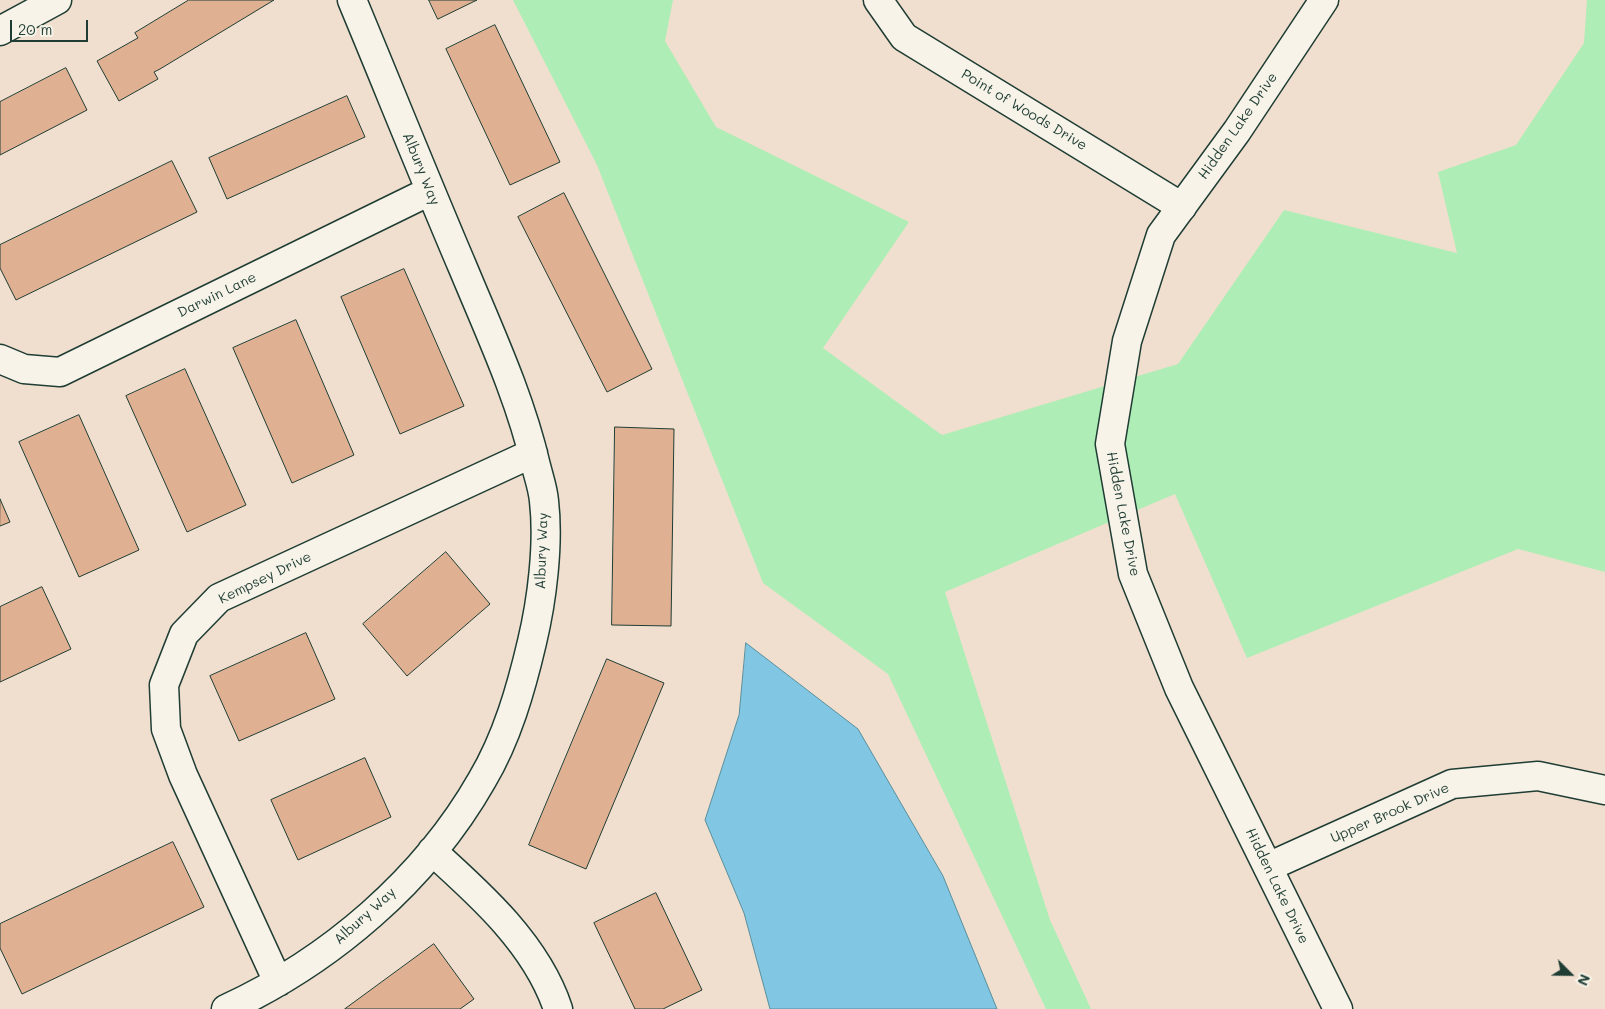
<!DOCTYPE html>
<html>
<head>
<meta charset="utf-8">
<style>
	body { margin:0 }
	#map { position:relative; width:1605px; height:1009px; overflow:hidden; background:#f0dfce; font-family:Mali,sans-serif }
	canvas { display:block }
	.north { position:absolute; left:1545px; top:949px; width:50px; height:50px; -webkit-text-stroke:4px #f7f3e8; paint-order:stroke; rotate:113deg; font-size:14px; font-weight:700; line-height:20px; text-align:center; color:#1f3d34 }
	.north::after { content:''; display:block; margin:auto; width:18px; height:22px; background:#1f3d34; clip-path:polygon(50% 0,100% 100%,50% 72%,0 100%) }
	.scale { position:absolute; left:10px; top:20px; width:78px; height:22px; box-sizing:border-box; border:2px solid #1f3d34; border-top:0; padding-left:6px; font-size:15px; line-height:18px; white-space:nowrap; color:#1f3d34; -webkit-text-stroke:4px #f7f3e8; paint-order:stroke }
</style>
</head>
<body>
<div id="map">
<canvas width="1605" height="1009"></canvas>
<div class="north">N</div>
<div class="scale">20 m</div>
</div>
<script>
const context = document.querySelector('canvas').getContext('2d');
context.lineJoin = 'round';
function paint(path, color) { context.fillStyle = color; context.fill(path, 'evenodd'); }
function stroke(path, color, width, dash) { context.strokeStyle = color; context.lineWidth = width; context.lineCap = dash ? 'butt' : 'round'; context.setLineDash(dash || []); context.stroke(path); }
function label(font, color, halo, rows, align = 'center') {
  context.font = font + ' Mali,sans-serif'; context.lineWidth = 4; context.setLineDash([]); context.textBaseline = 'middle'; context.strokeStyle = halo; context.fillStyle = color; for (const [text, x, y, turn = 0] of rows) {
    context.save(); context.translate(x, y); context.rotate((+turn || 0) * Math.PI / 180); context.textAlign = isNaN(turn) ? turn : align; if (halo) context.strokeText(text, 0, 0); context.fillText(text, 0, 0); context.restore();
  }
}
paint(new Path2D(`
	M 513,0 L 673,0 L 665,41 L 716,127 L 909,222 L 823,348 L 942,435 L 1178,364 L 1284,210 L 1457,253 L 1438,172 L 1516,145 L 1584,43 L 1587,0 L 1605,0 L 1605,572 L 1518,549 L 1247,658 L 1175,494 L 945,592 L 1050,920 L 1091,1009 L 1046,1009 L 888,674 L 763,583 L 597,165 Z`), '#aeeeb6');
const water = new Path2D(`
	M 746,643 L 858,729 L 943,876 L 997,1009 L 770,1009 L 744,913 L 705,820 L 739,715 Z`);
paint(water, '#81c6e2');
stroke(water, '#5a8f9c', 1);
const building = new Path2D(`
	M 189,0 L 274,0 L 160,69 L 154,72 L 158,79 L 119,101 L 97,61 L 136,39 L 138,38 L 135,33 Z
	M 429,0 L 477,0 L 438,19 Z
	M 495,25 L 560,162 L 510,185 L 446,49 Z
	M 66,68 L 87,110 L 0,155 L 0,102 Z
	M 347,96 L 365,137 L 227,199 L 209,158 Z
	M 172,161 L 197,212 L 16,300 L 0,268 L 0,245 Z
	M 564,193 L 652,369 L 607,392 L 518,217 Z
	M 404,269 L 464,406 L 400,434 L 341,297 Z
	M 296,320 L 354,455 L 292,483 L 233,348 Z
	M 185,369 L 246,505 L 187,532 L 126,396 Z
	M 79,415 L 139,550 L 79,577 L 19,442 Z
	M 615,427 L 674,429 L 671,626 L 612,625 Z
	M 0,499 L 10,522 L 0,526 Z
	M 446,552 L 490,604 L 407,676 L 363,624 Z
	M 42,587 L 71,649 L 0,682 L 0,607 Z
	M 306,633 L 335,699 L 239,741 L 210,676 Z
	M 607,659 L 664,683 L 586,869 L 529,845 Z
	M 365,758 L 391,817 L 298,860 L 271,800 Z
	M 173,842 L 204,907 L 22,994 L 0,948 L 0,924 Z
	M 656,893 L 702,990 L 663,1009 L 635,1009 L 594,923 Z
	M 434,944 L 474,999 L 460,1009 L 345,1009 Z`);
paint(building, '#e0b092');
stroke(building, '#1f3d34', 1);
const street = new Path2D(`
	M 878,0 L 904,37 L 1182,207
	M 0,31 L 57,0
	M 0,359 L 24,369 L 60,372 L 430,191
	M 432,851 C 481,895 537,945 558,1009
	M 1268,867 L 1452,784 L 1538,776 L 1605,790
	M 278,982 L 183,775 L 166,729 L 164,685 L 184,634 L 219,598 L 533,453
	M 226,1009 C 330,961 425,880 482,780 C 507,738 521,689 532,642 C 542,600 549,544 544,501 C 543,489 539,478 536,466 C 520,397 490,333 463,268 C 425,179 389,89 352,0`);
const secondary = new Path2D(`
	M 1324,0 L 1237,131 L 1161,235 L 1127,341 L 1110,444 L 1133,574 L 1179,688 L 1338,1009`);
stroke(street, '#1f3d34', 31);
stroke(secondary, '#1f3d34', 31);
stroke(street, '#f7f3e8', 28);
stroke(secondary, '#f7f3e8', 28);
label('14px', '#1f3d34', '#f7f3e8', [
	["Point of Woods Drive",1024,110,31],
	["Hidden Lake Drive",1238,126,-55],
	["Albury Way",421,169,68],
	["Darwin Lane",217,295,-26],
	["Hidden Lake Drive",1123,514,79],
	["Albury Way",542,551,-88],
	["Kempsey Drive",265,578,-26],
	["Upper Brook Drive",1390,813,-24],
	["Hidden Lake Drive",1277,886,64],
	["Albury Way",365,916,-42]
]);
</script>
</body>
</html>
